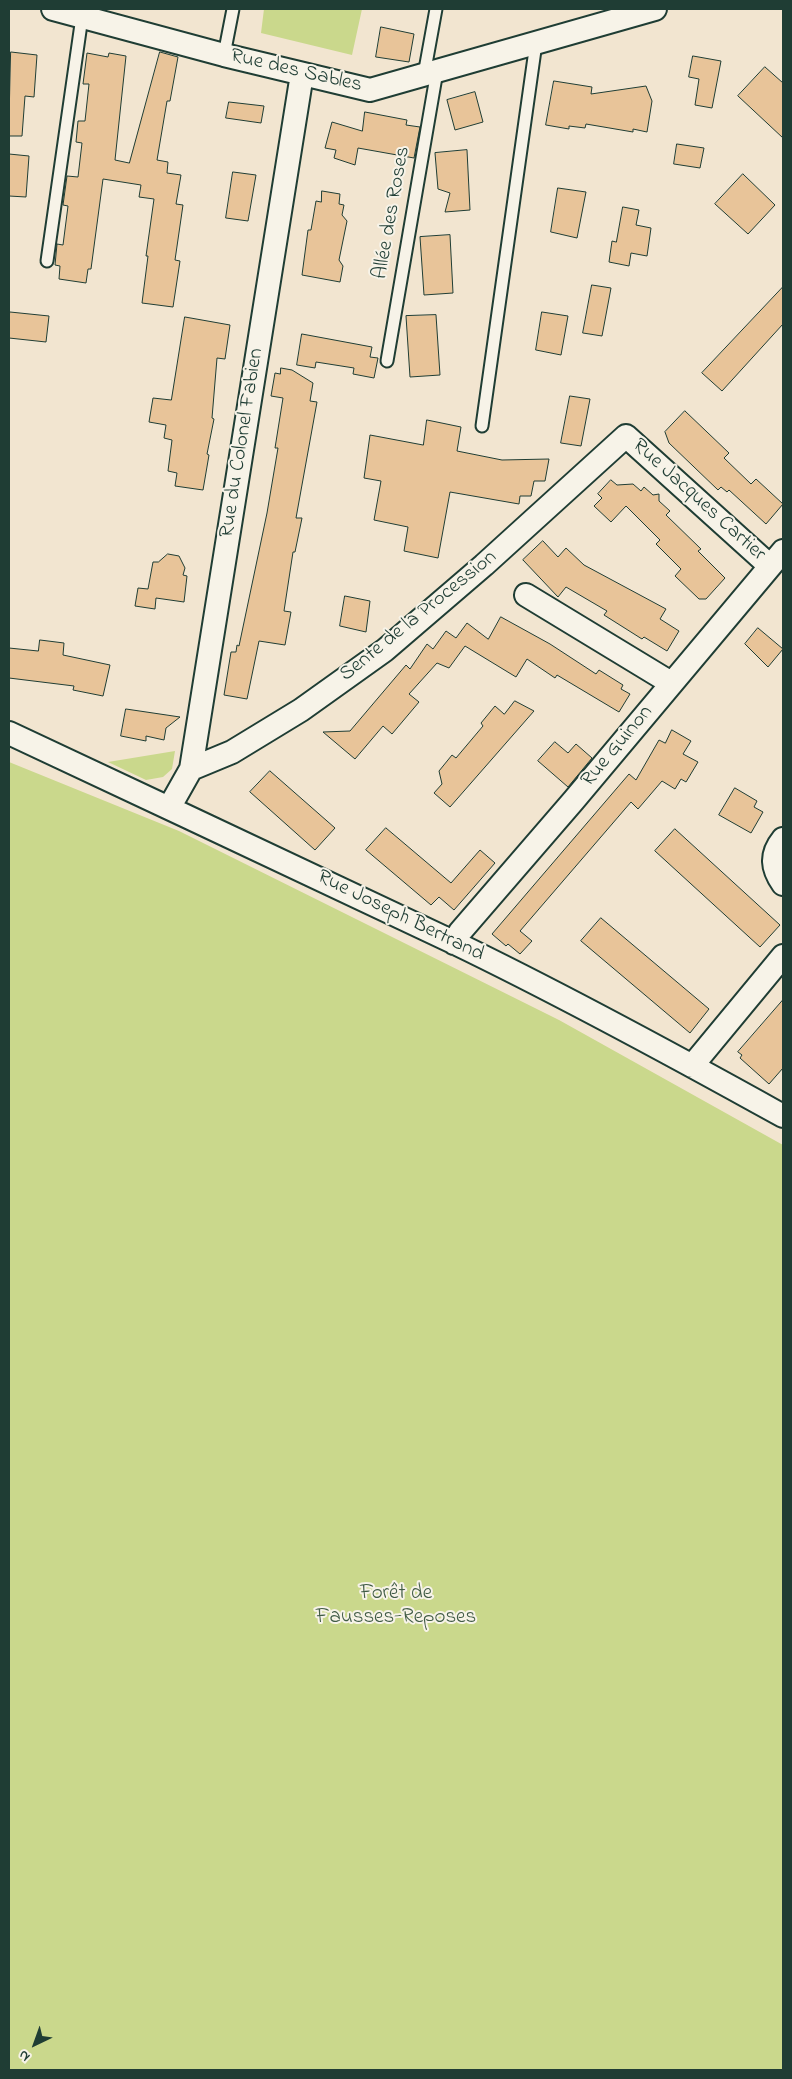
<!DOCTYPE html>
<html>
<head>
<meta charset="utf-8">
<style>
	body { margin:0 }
	#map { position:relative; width:792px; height:2079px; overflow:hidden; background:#f2e5d0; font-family:"Indie Flower",sans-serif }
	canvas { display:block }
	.frame { position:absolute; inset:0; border:10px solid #1f3d34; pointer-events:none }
	.north { position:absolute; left:10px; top:2019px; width:50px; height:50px; -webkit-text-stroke:4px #f7f3e8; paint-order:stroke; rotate:222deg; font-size:14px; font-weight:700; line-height:20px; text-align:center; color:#1f3d34 }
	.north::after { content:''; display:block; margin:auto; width:18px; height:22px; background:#1f3d34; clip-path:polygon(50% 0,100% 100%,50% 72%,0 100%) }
</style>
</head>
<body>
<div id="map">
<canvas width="792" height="2079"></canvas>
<div class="frame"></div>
<div class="north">N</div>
</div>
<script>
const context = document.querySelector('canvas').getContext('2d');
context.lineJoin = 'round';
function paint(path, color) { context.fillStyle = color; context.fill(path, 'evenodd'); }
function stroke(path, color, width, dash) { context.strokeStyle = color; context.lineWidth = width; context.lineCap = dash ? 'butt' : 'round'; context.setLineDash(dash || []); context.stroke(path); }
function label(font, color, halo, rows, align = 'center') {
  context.font = font + ' "Indie Flower",sans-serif'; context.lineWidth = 4; context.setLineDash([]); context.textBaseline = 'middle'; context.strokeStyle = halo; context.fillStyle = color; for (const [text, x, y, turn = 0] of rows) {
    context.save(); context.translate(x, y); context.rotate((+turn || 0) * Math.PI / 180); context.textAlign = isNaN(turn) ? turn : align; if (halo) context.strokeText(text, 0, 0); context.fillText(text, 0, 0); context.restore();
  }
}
paint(new Path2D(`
	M 264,9 L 362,9 L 352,55 L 261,33 Z
	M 175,751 L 172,769 L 163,777 L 146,780 L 108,762 Z
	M 9,762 L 179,831 L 559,1020 L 783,1145 L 783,2070 L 9,2070 Z`), '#cad88c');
const building = new Path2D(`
	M 381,27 L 414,34 L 409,62 L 376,57 Z
	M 11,52 L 37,55 L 34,97 L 25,96 L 22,136 L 9,136 Z
	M 160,52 L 178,57 L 170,101 L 167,101 L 157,160 L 168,162 L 167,173 L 181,175 L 176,204 L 183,205 L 175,260 L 180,261 L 173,307 L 142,303 L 148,256 L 146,256 L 154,199 L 139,197 L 141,185 L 103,179 L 91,269 L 88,269 L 86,283 L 59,279 L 60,266 L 55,265 L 57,244 L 63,245 L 68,206 L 63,205 L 67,176 L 78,177 L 82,143 L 76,142 L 78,121 L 85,121 L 89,84 L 83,84 L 87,53 L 108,57 L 109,53 L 126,56 L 115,160 L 129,163 Z
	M 693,56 L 721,61 L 712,108 L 695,105 L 699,79 L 689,77 Z
	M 765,67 L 783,83 L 783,138 L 738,96 Z
	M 554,81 L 592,87 L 591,94 L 646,86 L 652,101 L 647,132 L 633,129 L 633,132 L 586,124 L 585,128 L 569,126 L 569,129 L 546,125 Z
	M 475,92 L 483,122 L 455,130 L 447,100 Z
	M 229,102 L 264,106 L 261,123 L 226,118 Z
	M 365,112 L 407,120 L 406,125 L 420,127 L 414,158 L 358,148 L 355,165 L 334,158 L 336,150 L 325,148 L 332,122 L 362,131 Z
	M 677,144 L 704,148 L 700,168 L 674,164 Z
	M 467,150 L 470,210 L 445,212 L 450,193 L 438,189 L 435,153 Z
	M 9,154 L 29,156 L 26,197 L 9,196 Z
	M 233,172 L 256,175 L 248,221 L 226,218 Z
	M 743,174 L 775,205 L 748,234 L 715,204 Z
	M 558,188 L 586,192 L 577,238 L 551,232 Z
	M 322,191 L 340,194 L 339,204 L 344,205 L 342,215 L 347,221 L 339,260 L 343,266 L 340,282 L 302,275 L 308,230 L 311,230 L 316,201 L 321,202 Z
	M 623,207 L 639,210 L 636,225 L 651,228 L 647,256 L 631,253 L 629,266 L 609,262 L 612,241 L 616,242 Z
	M 450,235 L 453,293 L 424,295 L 420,237 Z
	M 592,285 L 611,288 L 602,336 L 583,333 Z
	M 783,287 L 783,324 L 722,391 L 702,373 Z
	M 10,312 L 49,316 L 46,342 L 9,338 Z
	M 542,312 L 568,316 L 561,355 L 536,350 Z
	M 436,315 L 440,375 L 410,377 L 406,316 Z
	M 185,317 L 230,325 L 225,359 L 217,358 L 212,418 L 214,419 L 207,454 L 209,455 L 203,490 L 175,486 L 177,473 L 168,471 L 172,440 L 164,438 L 166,425 L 149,422 L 153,398 L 171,400 Z
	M 302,334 L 372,347 L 370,357 L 378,358 L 374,378 L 353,374 L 354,368 L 316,362 L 315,368 L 297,365 Z
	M 281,368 L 292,370 L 313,383 L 310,401 L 317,402 L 296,518 L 302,518 L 295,552 L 293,552 L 284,611 L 291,612 L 285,645 L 259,641 L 247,699 L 224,695 L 231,652 L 236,652 L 237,645 L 239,646 L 267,513 L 278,448 L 275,448 L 283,398 L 271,396 L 275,373 L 280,374 Z
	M 570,396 L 590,399 L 581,446 L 561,443 Z
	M 685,411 L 729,453 L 724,458 L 751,484 L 756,479 L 783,504 L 766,524 L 729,490 L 727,492 L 721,487 L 718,490 L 669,443 L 665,432 Z
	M 427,420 L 461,427 L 457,451 L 502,460 L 549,459 L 545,481 L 534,481 L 531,496 L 520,496 L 519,504 L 450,492 L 438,558 L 404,551 L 408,527 L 374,520 L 381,481 L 364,478 L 370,435 L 423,445 Z
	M 611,480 L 617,485 L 633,484 L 641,491 L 644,487 L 653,495 L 659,494 L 659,501 L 670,511 L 666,515 L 701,549 L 698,551 L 725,578 L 706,599 L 699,599 L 675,576 L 681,569 L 656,544 L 660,540 L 626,506 L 611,522 L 594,506 L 602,498 L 598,494 Z
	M 543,541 L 558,557 L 566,548 L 584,565 L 666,609 L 660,619 L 679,631 L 667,651 L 644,637 L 642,639 L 604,615 L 607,611 L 566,587 L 558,597 L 523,560 Z
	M 168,554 L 179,556 L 185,568 L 183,575 L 187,576 L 184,602 L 156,598 L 155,609 L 135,606 L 138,588 L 148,589 L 153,562 L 158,562 Z
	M 345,596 L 370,601 L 366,632 L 340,626 Z
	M 501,617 L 550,644 L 596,674 L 599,670 L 623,685 L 621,689 L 630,694 L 619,712 L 557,675 L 555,678 L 527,659 L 516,677 L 465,646 L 449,668 L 437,663 L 409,694 L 419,702 L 392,734 L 383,726 L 355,759 L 323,732 L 350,731 L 406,665 L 410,669 L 427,644 L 433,649 L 446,631 L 456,638 L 467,623 L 488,639 Z
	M 758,628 L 783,649 L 768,667 L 745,644 Z
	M 40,640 L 64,643 L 63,655 L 110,665 L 103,696 L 73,690 L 74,686 L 9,678 L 9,648 L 38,651 Z
	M 515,701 L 534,711 L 450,807 L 434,793 L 442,784 L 439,771 L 452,755 L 456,758 L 483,726 L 481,723 L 495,706 L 504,714 Z
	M 126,709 L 180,717 L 166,728 L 164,740 L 146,736 L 146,741 L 121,736 Z
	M 672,730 L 691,741 L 683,754 L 698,762 L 686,782 L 681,779 L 675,789 L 662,781 L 638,809 L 631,802 L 520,931 L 532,941 L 520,954 L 508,944 L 506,946 L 492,934 L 629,774 L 636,780 L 659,740 L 665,743 Z
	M 555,742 L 568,753 L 576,744 L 592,758 L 568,787 L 538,761 Z
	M 270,771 L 335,828 L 315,850 L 250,792 Z
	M 735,788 L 757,801 L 754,807 L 763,812 L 751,833 L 719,815 Z
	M 386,828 L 451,883 L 480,850 L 495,863 L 454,910 L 439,897 L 431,905 L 366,850 Z
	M 675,829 L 780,925 L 760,947 L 655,851 Z
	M 601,918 L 709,1009 L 690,1033 L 581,941 Z
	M 783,1000 L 783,1068 L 769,1084 L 740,1058 L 742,1055 L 738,1052 Z`);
paint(building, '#e8c499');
stroke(building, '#1f3d34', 1);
const lane = new Path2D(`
	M 224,55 L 233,9
	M 424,75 L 436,9
	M 47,261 L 82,17
	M 387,361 L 437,71
	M 482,426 L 536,43`);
const street = new Path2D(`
	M 53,9 L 224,55 L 370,90 L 655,9
	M 526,595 L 671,683
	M 9,733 C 157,803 305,871 453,942 C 565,996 675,1056 783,1116
	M 191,769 L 232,752 L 301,710 L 385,650 L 484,565 L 626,436 L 770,566
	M 169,808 L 191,769 L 302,74
	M 783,839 C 770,855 772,868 783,884
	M 454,943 L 460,932 L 574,800 L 783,551
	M 692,1066 L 783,956`);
stroke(lane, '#1f3d34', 15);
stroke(street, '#1f3d34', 26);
stroke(lane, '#f7f3e8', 11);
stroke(street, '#f7f3e8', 22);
label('21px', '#1f3d34', '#f7f3e8', [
	["Rue des Sables",296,72,13],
	["Allée des Roses",393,213,-80],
	["Rue du Colonel Fabien",243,443,-81],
	["Rue Jacques Cartier",698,501,42],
	["Sente de la Procession",419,617,-39],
	["Rue Guinon",618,747,-50],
	["Rue Joseph Bertrand",400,917,26]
]);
label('21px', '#415c46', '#f7f3e8', [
	["Forêt de",396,1595],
	["Fausses-Reposes",396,1619]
]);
</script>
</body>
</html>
